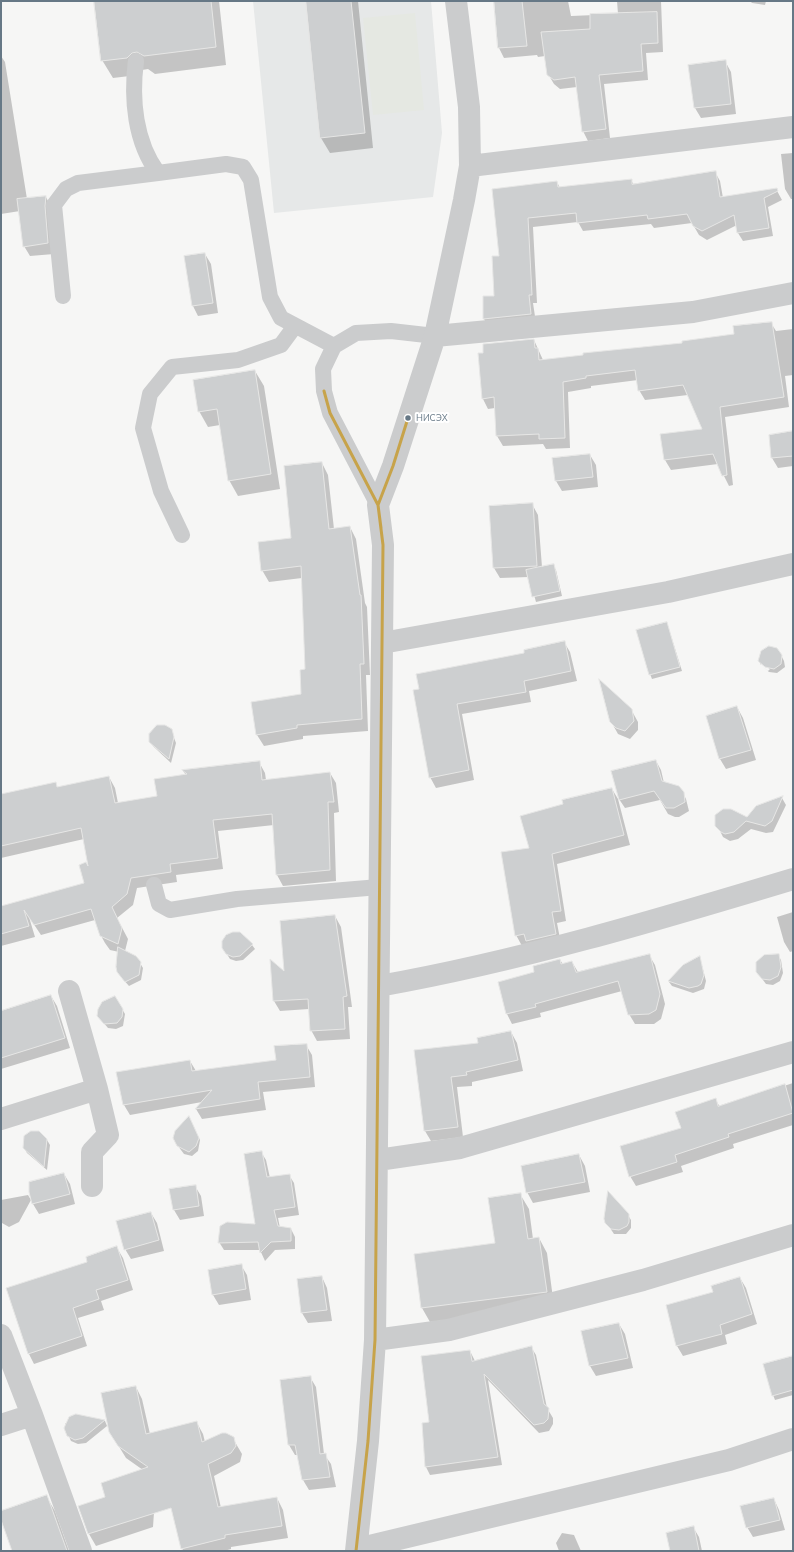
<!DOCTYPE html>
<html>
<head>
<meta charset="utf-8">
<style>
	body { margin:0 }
	#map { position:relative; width:794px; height:1552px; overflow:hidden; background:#f6f6f5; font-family:Mulish,sans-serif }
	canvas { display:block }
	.frame { position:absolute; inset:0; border:2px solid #667886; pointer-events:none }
</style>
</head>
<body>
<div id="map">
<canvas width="794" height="1552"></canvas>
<div class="frame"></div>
</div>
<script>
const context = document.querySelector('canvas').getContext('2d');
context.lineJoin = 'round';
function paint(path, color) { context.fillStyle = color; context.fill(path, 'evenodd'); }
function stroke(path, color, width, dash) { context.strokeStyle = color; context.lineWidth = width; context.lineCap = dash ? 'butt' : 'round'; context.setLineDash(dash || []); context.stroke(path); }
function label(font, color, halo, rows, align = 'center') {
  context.font = font + ' Mulish,sans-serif'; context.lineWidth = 4; context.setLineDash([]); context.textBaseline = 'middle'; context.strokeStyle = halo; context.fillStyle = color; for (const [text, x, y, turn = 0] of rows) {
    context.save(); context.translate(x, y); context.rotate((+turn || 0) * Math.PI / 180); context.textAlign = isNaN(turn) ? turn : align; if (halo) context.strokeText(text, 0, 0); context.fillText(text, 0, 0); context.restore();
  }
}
paint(new Path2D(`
	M 253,1 L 431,1 L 442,133 L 433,197 L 274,213 Z`), '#e6e8e8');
paint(new Path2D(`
	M 415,13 L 424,110 L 373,115 L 363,18 Z`), '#e5e8e2');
paint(new Path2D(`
	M 95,1 L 219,1 L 226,65 L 155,74 L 148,69 L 142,70 L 138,75 L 113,78 L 102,60 Z
	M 307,1 L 358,1 L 373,148 L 330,153 L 321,138 Z
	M 495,1 L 568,1 L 571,16 L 618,14 L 617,1 L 661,1 L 663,52 L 646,53 L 648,80 L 604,84 L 610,138 L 588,141 L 583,131 L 577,87 L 560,89 L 554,84 L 548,74 L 545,56 L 538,57 L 537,55 L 504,58 L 499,48 Z
	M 750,1 L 766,1 L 765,5 L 752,3 Z
	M 1,56 L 5,62 L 27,199 L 46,197 L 51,207 L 54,254 L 30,256 L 24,246 L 20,211 L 1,214 Z
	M 725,61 L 731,72 L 736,114 L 701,118 L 695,108 L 690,66 Z
	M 793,153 L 793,199 L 791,199 L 785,189 L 781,154 Z
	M 715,172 L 720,181 L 723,198 L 776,189 L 782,200 L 768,207 L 773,236 L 743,241 L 738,233 L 737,225 L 707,240 L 699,235 L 692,223 L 654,228 L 651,224 L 583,231 L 578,222 L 533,227 L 537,303 L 533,303 L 536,323 L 489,328 L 484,319 L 495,297 L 500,257 L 493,189 L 557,182 L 560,188 L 631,180 L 634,185 Z
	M 205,254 L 211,264 L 218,313 L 198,316 L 193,306 Z
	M 771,323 L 776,331 L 793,329 L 793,375 L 785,376 L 789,407 L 725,417 L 733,485 L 729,486 L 718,464 L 671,470 L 665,460 L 703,429 L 688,395 L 645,400 L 639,390 L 638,380 L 591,386 L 591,388 L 568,392 L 570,448 L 546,449 L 543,444 L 503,446 L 497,436 L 495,408 L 488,409 L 483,399 L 479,354 L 534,340 L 543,360 L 684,344 L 735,335 Z
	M 255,371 L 264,386 L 280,489 L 238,496 L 229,480 L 220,425 L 208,427 L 199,411 Z
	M 793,432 L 793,466 L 778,468 L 772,458 L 770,436 Z
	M 590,455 L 596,465 L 598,487 L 562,491 L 556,481 Z
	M 322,463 L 328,475 L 334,529 L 350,527 L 356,539 L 365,603 L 367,607 L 370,675 L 366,675 L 368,731 L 303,736 L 303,739 L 264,746 L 257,735 L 302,695 L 306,670 L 302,578 L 269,582 L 262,570 L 292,538 Z
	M 532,504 L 538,515 L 542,567 L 553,565 L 556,570 L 562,596 L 536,602 L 529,577 L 500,578 L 494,568 L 490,507 Z
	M 667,623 L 682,671 L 652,679 L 650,674 Z
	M 564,642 L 570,652 L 577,681 L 529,691 L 531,702 L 462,714 L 474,780 L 436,788 L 430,777 L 414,691 Z
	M 781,655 L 784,661 L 785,667 L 777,673 L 769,672 L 762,666 L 768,671 L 770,669 L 761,663 L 761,665 L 759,661 Z
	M 601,683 L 633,713 L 638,722 L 638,730 L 630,739 L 618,734 L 613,725 Z
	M 737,707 L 743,718 L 756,760 L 726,769 L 720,759 Z
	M 171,730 L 176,743 L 171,763 L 154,747 L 150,742 Z
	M 656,761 L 661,770 L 664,783 L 681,789 L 686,799 L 689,811 L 679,817 L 675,817 L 668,814 L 660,800 L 625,808 L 619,799 Z
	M 259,762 L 265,773 L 266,780 L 330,773 L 336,783 L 339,812 L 334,813 L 336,881 L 283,886 L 277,875 L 274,825 L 218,831 L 223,869 L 176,875 L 177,882 L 137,888 L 133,905 L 117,918 L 128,939 L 125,951 L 140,963 L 143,968 L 141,980 L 129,986 L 121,977 L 119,952 L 110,950 L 105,943 L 99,932 L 95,920 L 41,935 L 29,917 L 35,937 L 1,946 L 1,907 L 85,884 L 90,870 L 84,839 L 1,858 L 1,795 L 55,783 L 58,788 L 109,777 L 115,788 L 118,803 L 158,797 L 186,775 L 183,771 Z
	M 612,789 L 618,799 L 630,845 L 557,864 L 566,921 L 557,923 L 561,944 L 522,946 L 516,935 L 530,848 Z
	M 782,798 L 786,805 L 773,832 L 766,833 L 751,829 L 738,839 L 730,841 L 723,837 L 719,829 L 747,818 Z
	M 793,912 L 793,951 L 790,952 L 784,942 L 777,917 Z
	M 335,916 L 341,927 L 352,1007 L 348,1007 L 350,1039 L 317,1041 L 311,1030 L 309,1009 L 280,1011 L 274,1001 L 285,973 Z
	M 252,945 L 255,949 L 243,960 L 236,961 L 230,959 L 223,948 Z
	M 649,955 L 655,965 L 665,1004 L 661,1019 L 654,1024 L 635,1024 L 629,1014 L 622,991 L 540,1013 L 541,1017 L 512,1024 L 507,1014 L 499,982 L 536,973 L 560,960 L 563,964 L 572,962 L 578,972 Z
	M 778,955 L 781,960 L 783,973 L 780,981 L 773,985 L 766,984 L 757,972 Z
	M 700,958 L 706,981 L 704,989 L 693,993 L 672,986 L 669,982 L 684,966 Z
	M 51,996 L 57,1006 L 70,1048 L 1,1069 L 1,1012 Z
	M 115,997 L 125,1014 L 123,1026 L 116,1029 L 108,1028 L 102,1021 Z
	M 511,1032 L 517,1043 L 523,1071 L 472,1082 L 472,1086 L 457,1087 L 463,1137 L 431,1141 L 425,1131 L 415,1051 L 479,1043 Z
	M 306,1045 L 312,1055 L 315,1087 L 263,1092 L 266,1110 L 202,1119 L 196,1109 L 202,1102 L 130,1115 L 124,1105 L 190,1061 L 196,1071 L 277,1061 Z
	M 793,1083 L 793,1125 L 733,1144 L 734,1148 L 681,1166 L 683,1172 L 636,1186 L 630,1176 L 715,1099 L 720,1107 Z
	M 189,1117 L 200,1140 L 198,1151 L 192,1156 L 184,1154 L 175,1142 Z
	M 47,1140 L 50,1145 L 47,1170 L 27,1153 L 24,1148 Z
	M 261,1152 L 266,1160 L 270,1178 L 289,1175 L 294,1183 L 299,1215 L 278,1218 L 280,1228 L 291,1229 L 295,1237 L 295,1249 L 275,1250 L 265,1261 L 260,1250 L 224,1250 L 219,1242 L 256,1225 Z
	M 579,1155 L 585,1166 L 590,1192 L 533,1203 L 527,1192 Z
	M 64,1174 L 70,1184 L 75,1204 L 39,1214 L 33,1204 L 30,1191 Z
	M 195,1186 L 201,1196 L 204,1216 L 180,1220 L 174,1210 Z
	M 520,1194 L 529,1209 L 533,1239 L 539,1238 L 547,1253 L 554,1306 L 430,1322 L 422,1308 L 496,1244 Z
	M 28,1195 L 31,1200 L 19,1222 L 9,1227 L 2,1223 L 1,1200 Z
	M 151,1213 L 157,1223 L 164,1251 L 131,1259 L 125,1249 Z
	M 628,1215 L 631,1220 L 631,1228 L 626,1234 L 614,1234 L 606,1222 Z
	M 117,1248 L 123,1258 L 133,1290 L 101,1301 L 104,1310 L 78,1318 L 87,1346 L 34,1364 L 29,1354 L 89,1262 Z
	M 241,1265 L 247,1275 L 251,1300 L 219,1305 L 213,1295 L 209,1271 Z
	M 322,1277 L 327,1288 L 332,1321 L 308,1323 L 302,1313 Z
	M 740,1278 L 746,1288 L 757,1324 L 725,1335 L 727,1344 L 683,1356 L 677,1346 L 667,1306 L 715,1293 Z
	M 619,1324 L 625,1334 L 633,1368 L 596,1376 L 590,1366 Z
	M 531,1347 L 536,1355 L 547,1408 L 553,1418 L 553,1424 L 549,1431 L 539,1433 L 488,1380 L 502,1465 L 430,1475 L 426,1467 L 431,1423 L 470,1351 L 475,1361 Z
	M 793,1357 L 793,1395 L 775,1400 L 773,1395 Z
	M 310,1377 L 316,1387 L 324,1454 L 331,1464 L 336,1487 L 309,1490 L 303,1480 L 298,1455 L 295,1455 L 289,1445 L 281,1381 Z
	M 136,1387 L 142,1399 L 150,1434 L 197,1423 L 203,1434 L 205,1442 L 235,1442 L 242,1454 L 240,1462 L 214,1476 L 221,1508 L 277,1498 L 283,1510 L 288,1538 L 231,1547 L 231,1549 L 224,1551 L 183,1551 L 158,1454 L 153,1527 L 96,1546 L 89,1534 L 79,1506 L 106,1497 L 143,1470 L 126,1458 L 110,1432 Z
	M 76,1415 L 105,1421 L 107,1426 L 86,1443 L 78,1444 L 71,1441 L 65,1428 L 65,1424 L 73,1416 Z
	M 46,1496 L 55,1511 L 69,1551 L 13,1551 L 1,1517 L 1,1512 Z
	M 774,1499 L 779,1510 L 785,1530 L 753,1537 L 747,1527 Z
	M 693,1527 L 699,1537 L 702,1551 L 671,1551 Z
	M 562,1533 L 574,1535 L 581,1551 L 559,1551 L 556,1543 Z`), '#0003');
const building = new Path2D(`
	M 94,1 L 211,1 L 216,47 L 144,56 L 137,52 L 132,53 L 127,58 L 101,61 Z
	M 306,1 L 351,1 L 365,133 L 320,138 Z
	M 494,1 L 522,1 L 527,46 L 498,48 Z
	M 657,12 L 658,43 L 641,44 L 643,71 L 599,75 L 606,129 L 582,132 L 575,77 L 554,80 L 547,75 L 541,32 L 590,29 L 590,14 Z
	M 726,60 L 731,104 L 694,108 L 688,65 Z
	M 716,171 L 720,197 L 777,188 L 778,191 L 764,198 L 769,228 L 737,233 L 734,215 L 702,231 L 693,226 L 687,214 L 648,219 L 647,215 L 577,223 L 576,213 L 528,218 L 532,295 L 529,295 L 531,314 L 483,319 L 483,296 L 494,296 L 492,256 L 499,256 L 492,189 L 557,181 L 558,187 L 632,179 L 632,184 Z
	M 46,196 L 45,206 L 48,243 L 23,247 L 17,199 Z
	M 205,253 L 213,303 L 192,306 L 184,256 Z
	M 772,322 L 784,397 L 720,407 L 727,475 L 722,476 L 713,454 L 664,460 L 660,434 L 702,429 L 683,385 L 638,391 L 635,370 L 586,376 L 586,378 L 563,382 L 565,438 L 539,439 L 539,434 L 496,436 L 494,397 L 482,399 L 478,353 L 483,353 L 483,344 L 534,339 L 535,348 L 538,348 L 539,360 L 583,355 L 583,353 L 682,343 L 682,341 L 734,334 L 733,326 Z
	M 255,370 L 271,474 L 228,481 L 217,409 L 198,412 L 193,380 Z
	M 793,431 L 793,456 L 771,458 L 769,435 Z
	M 590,454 L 593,477 L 555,481 L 552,458 Z
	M 322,462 L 329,529 L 350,526 L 360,595 L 361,595 L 364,664 L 360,664 L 362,719 L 297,725 L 297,728 L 256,735 L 251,702 L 301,694 L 300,670 L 305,669 L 301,566 L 261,571 L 258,542 L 291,538 L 284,466 Z
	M 533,503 L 537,566 L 493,568 L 489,506 Z
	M 554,564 L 560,591 L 532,597 L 526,570 Z
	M 667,622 L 680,667 L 649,675 L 636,630 Z
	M 565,641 L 571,671 L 524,681 L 526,692 L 457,704 L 469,770 L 429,778 L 413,690 L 419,689 L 416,674 L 524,653 L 524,650 Z
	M 769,646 L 777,648 L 782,655 L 781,664 L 774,669 L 765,667 L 758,661 L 761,651 Z
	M 599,679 L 632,709 L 634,721 L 625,731 L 616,728 L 610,722 Z
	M 737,706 L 751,750 L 719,759 L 706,716 Z
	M 157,725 L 165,725 L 172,729 L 174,737 L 169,759 L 149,742 L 149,734 Z
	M 656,760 L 662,781 L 679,786 L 684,792 L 685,802 L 674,808 L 666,808 L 654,791 L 619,800 L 611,771 Z
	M 260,761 L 262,780 L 330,772 L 334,802 L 328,802 L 330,870 L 276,875 L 272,814 L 213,820 L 218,858 L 170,864 L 171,872 L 131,878 L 127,894 L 112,907 L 122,928 L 118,944 L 100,936 L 91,909 L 34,925 L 24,910 L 29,926 L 1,934 L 1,906 L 84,883 L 79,865 L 86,862 L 88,866 L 81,828 L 1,846 L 1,794 L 56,782 L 57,787 L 109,776 L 115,803 L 157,796 L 154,779 L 187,774 L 182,770 Z
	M 612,788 L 624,835 L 552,854 L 561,911 L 552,912 L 556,934 L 526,941 L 524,934 L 515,936 L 501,852 L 529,848 L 520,816 L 563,804 L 562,800 Z
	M 783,796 L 772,821 L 765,826 L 746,821 L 734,832 L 725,834 L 721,832 L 715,826 L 715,815 L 723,809 L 731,809 L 747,817 L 756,806 Z
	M 335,915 L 347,996 L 343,997 L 345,1029 L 310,1031 L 308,999 L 273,1001 L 270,959 L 284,971 L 280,921 Z
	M 233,932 L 240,932 L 253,944 L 240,956 L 233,957 L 226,954 L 222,948 L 222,941 L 226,935 Z
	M 118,947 L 136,956 L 141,962 L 139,975 L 125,982 L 117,972 L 116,967 Z
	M 650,954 L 660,994 L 656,1010 L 649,1014 L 628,1015 L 618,981 L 535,1004 L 536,1007 L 506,1014 L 498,982 L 534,972 L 533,966 L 560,959 L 561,964 L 572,961 L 576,972 Z
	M 779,954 L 781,967 L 778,976 L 770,980 L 762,979 L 756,972 L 756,962 L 764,955 Z
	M 700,956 L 704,975 L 701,984 L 698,986 L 689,988 L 668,981 L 683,965 Z
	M 51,995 L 65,1038 L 1,1058 L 1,1011 Z
	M 115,996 L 123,1009 L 122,1017 L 117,1023 L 104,1024 L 97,1016 L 98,1009 L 102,1002 Z
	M 511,1031 L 518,1060 L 466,1072 L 467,1075 L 451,1077 L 458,1127 L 424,1131 L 414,1050 L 478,1043 L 477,1038 Z
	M 307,1044 L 310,1077 L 258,1082 L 260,1099 L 195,1109 L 212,1090 L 123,1105 L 116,1072 L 190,1060 L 192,1071 L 276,1060 L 274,1046 Z
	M 785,1084 L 793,1113 L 728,1134 L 729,1137 L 675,1155 L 677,1162 L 629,1177 L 620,1146 L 681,1128 L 675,1112 L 716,1098 L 718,1106 Z
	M 189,1116 L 199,1138 L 196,1146 L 189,1152 L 177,1146 L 173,1138 L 175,1131 Z
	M 31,1131 L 39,1131 L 47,1139 L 44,1167 L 23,1148 L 24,1136 Z
	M 262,1151 L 267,1177 L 290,1174 L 295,1207 L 274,1210 L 278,1226 L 291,1228 L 291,1241 L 271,1242 L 260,1253 L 258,1242 L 218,1243 L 220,1226 L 227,1222 L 255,1224 L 244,1154 Z
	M 579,1154 L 585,1182 L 526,1193 L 521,1166 Z
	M 64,1173 L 70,1194 L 32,1204 L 29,1192 L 29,1182 Z
	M 196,1185 L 199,1206 L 173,1210 L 169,1189 Z
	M 608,1191 L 629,1214 L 629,1222 L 627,1226 L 619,1230 L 611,1229 L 605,1223 L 604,1219 Z
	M 521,1193 L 528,1239 L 539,1237 L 547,1292 L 421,1308 L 414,1254 L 495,1243 L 488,1198 Z
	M 151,1212 L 159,1240 L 124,1250 L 116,1221 Z
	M 117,1246 L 128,1280 L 96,1290 L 99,1299 L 73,1308 L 82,1336 L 28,1354 L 6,1288 L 87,1262 L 86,1257 Z
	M 242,1264 L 246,1289 L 212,1295 L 208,1270 Z
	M 322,1276 L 327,1310 L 301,1313 L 297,1279 Z
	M 740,1277 L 752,1314 L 720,1325 L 722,1334 L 676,1346 L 666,1305 L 713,1292 L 711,1286 Z
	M 619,1323 L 628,1358 L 589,1366 L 581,1331 Z
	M 532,1346 L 544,1404 L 549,1408 L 548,1419 L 544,1423 L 534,1425 L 484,1374 L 498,1457 L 425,1467 L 422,1423 L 429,1422 L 421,1356 L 470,1350 L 472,1361 Z
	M 793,1356 L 793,1390 L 772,1396 L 763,1364 Z
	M 311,1376 L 320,1454 L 326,1453 L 330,1477 L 302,1480 L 295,1445 L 288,1445 L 280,1380 Z
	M 136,1386 L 146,1434 L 197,1421 L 202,1442 L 222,1433 L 226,1433 L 234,1437 L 236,1446 L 231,1453 L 208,1464 L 218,1507 L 277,1497 L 282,1526 L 225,1535 L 225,1538 L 181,1549 L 171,1508 L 88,1534 L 78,1506 L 105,1497 L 101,1483 L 148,1467 L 118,1446 L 109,1432 L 101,1393 Z
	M 76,1414 L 105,1420 L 83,1438 L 75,1440 L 67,1436 L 64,1428 L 69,1417 Z
	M 47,1495 L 67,1551 L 12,1551 L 1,1520 L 1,1511 Z
	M 774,1498 L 780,1520 L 746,1528 L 740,1506 Z
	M 694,1526 L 699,1551 L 670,1551 L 666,1533 Z`);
paint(building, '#cdcfd0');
stroke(building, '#e6e6e5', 1);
stroke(new Path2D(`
	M 136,61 C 131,99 135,142 158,173 L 226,164 L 243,167 L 251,180 L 270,297 L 281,318 L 334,346
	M 63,296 L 54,205 L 66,189 L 78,183 L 158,173
	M 378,505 L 330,413 L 324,391 L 323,369 L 334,346 L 356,333 L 391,331 L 435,336
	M 182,535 L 161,491 L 143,428 L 150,394 L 172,367 L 238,360 L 281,345 L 295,326
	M 154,885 L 159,904 L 170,910 L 237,899 L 379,887`), '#cbcccd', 16);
stroke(new Path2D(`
	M 470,166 L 793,127
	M 435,336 L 693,312 L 793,293
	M 382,643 L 668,592 L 793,564
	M 379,986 C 520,961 657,920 793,879
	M 1,1119 L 97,1089 L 69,991
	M 378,1160 L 460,1148 L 793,1052
	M 92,1186 L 92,1152 L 108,1135 L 97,1089
	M 1,1335 L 32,1415 L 81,1551
	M 375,1340 L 449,1330 L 643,1280 L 793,1235
	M 1,1425 L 32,1415
	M 357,1549 L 729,1460 L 793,1439
	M 356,1551 L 368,1441 L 375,1340 L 383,545 L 378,505 L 393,466 L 435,336 L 464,200 L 470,166 L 469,107 L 456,1`), '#cbcccd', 22);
stroke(new Path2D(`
	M 324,391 L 330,413 L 378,505 L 383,545 L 375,1340 L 368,1441 L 356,1551
	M 381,528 L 378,505 L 393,466 L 408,418`), '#c7a34a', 3);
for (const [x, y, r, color] of [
	[408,418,3.5,"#667886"]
]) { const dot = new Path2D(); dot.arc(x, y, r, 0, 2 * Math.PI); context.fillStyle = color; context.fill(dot); stroke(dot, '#fff', 1.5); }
label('9px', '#667886', '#fff', [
	["НИСЭХ",416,418]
], 'left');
</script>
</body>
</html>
